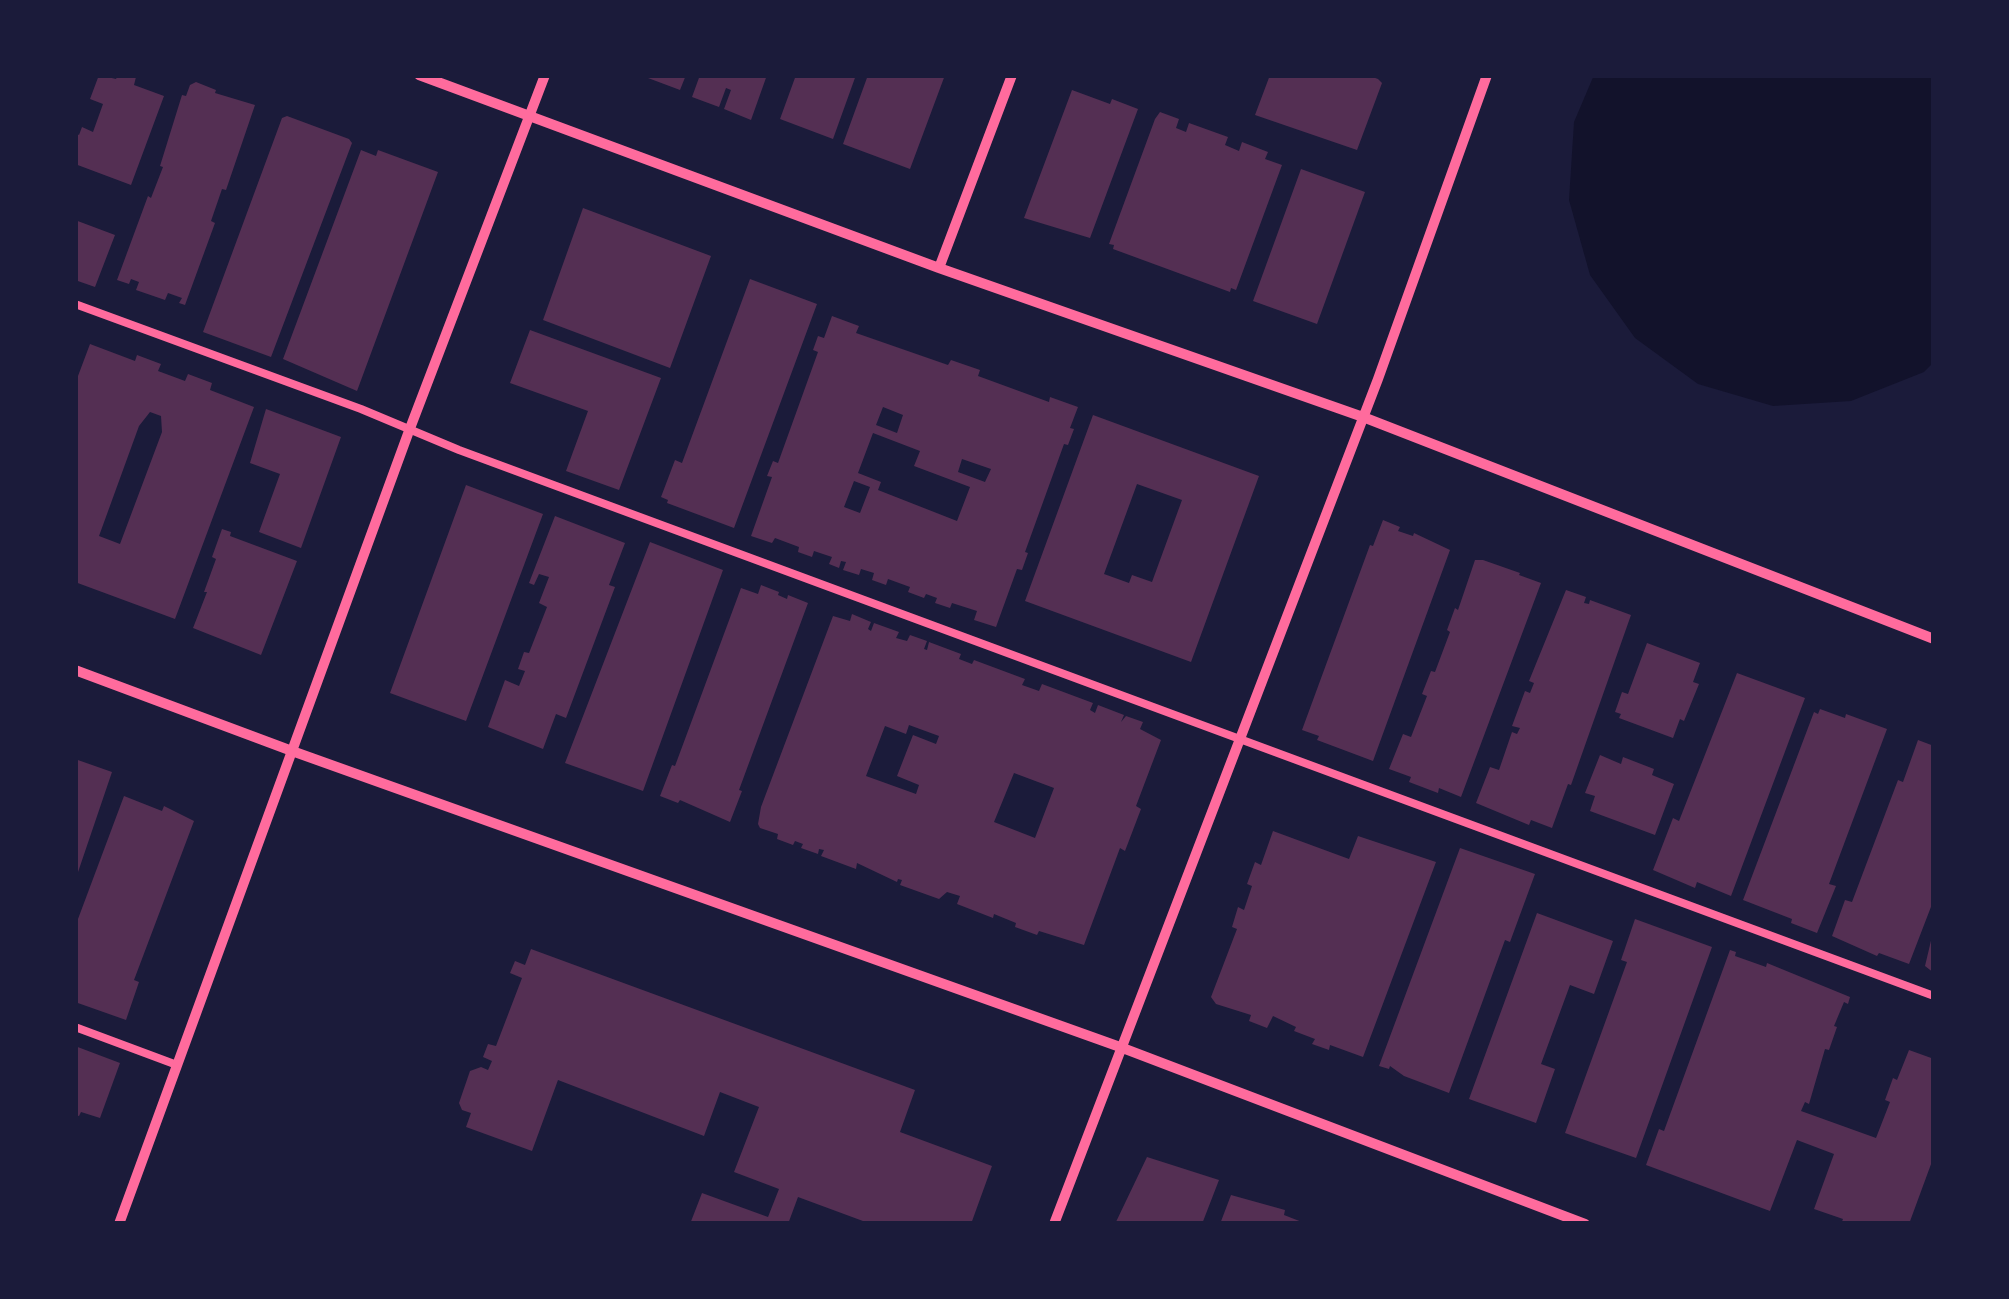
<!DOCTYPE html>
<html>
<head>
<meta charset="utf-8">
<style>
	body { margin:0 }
	#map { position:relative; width:2009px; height:1299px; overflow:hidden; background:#1b1b3a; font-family:"Source Sans 3",sans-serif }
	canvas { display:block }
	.frame { position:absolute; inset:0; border:78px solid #1b1b3a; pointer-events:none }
</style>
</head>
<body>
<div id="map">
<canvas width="2009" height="1299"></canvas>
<div class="frame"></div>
</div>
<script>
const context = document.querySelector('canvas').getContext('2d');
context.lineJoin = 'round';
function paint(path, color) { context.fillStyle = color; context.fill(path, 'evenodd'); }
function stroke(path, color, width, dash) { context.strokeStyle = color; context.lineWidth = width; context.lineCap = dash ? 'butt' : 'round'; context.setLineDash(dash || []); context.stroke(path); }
paint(new Path2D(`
	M 1594,75 L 1934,75 L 1934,362 L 1924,372 L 1851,401 L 1773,406 L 1698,384 L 1635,338 L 1590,275 L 1569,200 L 1574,122 Z`), '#12122b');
paint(new Path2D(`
	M 99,75 L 116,79 L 118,75 L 130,75 L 136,77 L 134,85 L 164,96 L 131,185 L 75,164 L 77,134 L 79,135 L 82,127 L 93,132 L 103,104 L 90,99 Z
	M 640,75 L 686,75 L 680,90 Z
	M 700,75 L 767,75 L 751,120 L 724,109 L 731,90 L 726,88 L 719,107 L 692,97 Z
	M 796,75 L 856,75 L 833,139 L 780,119 Z
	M 868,75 L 945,75 L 910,169 L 843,144 Z
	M 1270,75 L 1367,75 L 1378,79 L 1382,83 L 1357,150 L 1255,115 Z
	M 196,82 L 216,90 L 215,93 L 255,105 L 226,190 L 222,189 L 211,221 L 215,223 L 185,305 L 179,303 L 182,298 L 168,293 L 165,300 L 136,290 L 139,282 L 131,279 L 129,284 L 117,280 L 148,196 L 151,198 L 163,167 L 160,166 L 182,95 L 186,96 L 190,85 Z
	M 1072,90 L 1110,104 L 1112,99 L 1138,109 L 1090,238 L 1024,218 Z
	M 1160,112 L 1179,119 L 1176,128 L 1186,132 L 1189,123 L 1228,137 L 1225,145 L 1239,151 L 1242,142 L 1268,152 L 1265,159 L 1282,165 L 1236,290 L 1231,288 L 1230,292 L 1113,249 L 1114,245 L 1109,244 L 1155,119 Z
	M 287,116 L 349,139 L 352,143 L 271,357 L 203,332 L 282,118 Z
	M 361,150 L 376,156 L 378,150 L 438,172 L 357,391 L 283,359 Z
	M 1301,169 L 1365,192 L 1317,324 L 1253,301 Z
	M 583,208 L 711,256 L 670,368 L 543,320 Z
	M 75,220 L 115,235 L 95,287 L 75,280 Z
	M 750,279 L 817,304 L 734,528 L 667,503 L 668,500 L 661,497 L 675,460 L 682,463 Z
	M 832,316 L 859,326 L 856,333 L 948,365 L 951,360 L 980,370 L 978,376 L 1049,402 L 1050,397 L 1078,407 L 1070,428 L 1074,429 L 1068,445 L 1064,444 L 1025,552 L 1028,553 L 1022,570 L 1017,569 L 996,627 L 974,620 L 977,611 L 952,603 L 950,608 L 935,603 L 937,598 L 926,594 L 924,598 L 908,592 L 910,587 L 888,579 L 886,585 L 872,580 L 874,573 L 861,569 L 859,575 L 843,570 L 846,562 L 841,561 L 839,568 L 829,564 L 832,557 L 814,551 L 812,557 L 798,552 L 799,547 L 775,538 L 772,543 L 751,536 L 772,477 L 767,476 L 773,461 L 778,463 L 818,352 L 813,350 L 818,336 L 824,338 ZM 883,407 L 903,415 L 897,433 L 876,425 ZM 873,433 L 920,451 L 914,466 L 970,487 L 957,521 L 878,490 L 881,482 L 858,473 ZM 962,459 L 991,469 L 985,482 L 958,472 ZM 854,481 L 870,487 L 860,513 L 844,507 Z
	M 530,330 L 661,378 L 619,490 L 566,471 L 588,411 L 510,383 Z
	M 90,344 L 135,361 L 137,355 L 161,364 L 158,371 L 185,381 L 188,374 L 212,383 L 210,390 L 254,407 L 175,619 L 75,582 L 75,384 ZM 150,412 L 161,416 L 162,432 L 120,544 L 99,536 L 139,426 Z
	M 266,409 L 341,437 L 301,548 L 259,532 L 280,474 L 250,463 Z
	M 1093,415 L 1259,476 L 1191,662 L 1025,601 ZM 1137,484 L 1182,500 L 1152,582 L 1132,575 L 1129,583 L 1104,574 Z
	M 466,485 L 543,514 L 466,721 L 390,693 Z
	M 555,516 L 625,543 L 609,585 L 615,587 L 566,718 L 556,714 L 543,749 L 488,727 L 505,680 L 519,686 L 525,671 L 518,669 L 524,652 L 529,653 L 547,607 L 539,603 L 549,577 L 539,574 L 534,585 L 529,583 Z
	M 1383,520 L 1400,527 L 1398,531 L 1413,536 L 1414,533 L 1450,550 L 1373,761 L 1317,740 L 1319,736 L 1302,730 L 1370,545 L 1373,546 Z
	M 222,529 L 231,532 L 230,536 L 297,561 L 261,655 L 193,628 L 207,592 L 204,592 L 216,559 L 212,557 Z
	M 650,542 L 723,570 L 643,791 L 565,763 Z
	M 1475,560 L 1483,560 L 1520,573 L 1519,575 L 1541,583 L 1461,797 L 1439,788 L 1438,793 L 1409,782 L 1411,777 L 1389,769 L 1403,734 L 1411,737 L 1427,696 L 1422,694 L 1431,671 L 1435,672 L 1450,632 L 1447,630 L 1455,608 L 1458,610 Z
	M 761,585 L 779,592 L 778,595 L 787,599 L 788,595 L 808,603 L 739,790 L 742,791 L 730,822 L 680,800 L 678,803 L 660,796 L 672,765 L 675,766 L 741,588 L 758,594 Z
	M 1566,590 L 1586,597 L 1584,603 L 1589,604 L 1590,600 L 1631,615 L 1571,785 L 1568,784 L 1552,828 L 1531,820 L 1529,825 L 1476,803 L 1490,767 L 1499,770 L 1512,732 L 1517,734 L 1520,728 L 1512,726 L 1525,691 L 1530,693 L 1534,683 L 1529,681 Z
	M 852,614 L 871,622 L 868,629 L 871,631 L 874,623 L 899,632 L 896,638 L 907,641 L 910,635 L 927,641 L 924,649 L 927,650 L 929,642 L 961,654 L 959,659 L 972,664 L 974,660 L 1025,679 L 1022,685 L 1039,691 L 1042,684 L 1093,703 L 1090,710 L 1095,713 L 1098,705 L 1124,715 L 1121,722 L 1126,716 L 1143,722 L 1140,729 L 1161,740 L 1136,806 L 1141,809 L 1125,851 L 1120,848 L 1084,945 L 1039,931 L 1037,935 L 1015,927 L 1016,923 L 994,914 L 993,918 L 957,904 L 960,896 L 947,892 L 939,899 L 900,885 L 902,880 L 898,879 L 897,882 L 857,863 L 856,869 L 821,856 L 824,850 L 819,849 L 818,854 L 801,848 L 803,844 L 795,841 L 793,845 L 777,839 L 778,834 L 760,828 L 758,824 L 761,807 L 833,616 L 850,621 ZM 909,725 L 939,736 L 936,744 L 913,735 L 897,776 L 919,785 L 916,794 L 866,776 L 885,726 L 906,734 ZM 1014,773 L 1054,788 L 1035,838 L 994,822 Z
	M 1647,643 L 1700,663 L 1693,682 L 1699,684 L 1684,721 L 1680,719 L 1673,738 L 1619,718 L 1621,714 L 1615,712 L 1622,692 L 1628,694 Z
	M 1737,673 L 1805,698 L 1731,896 L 1697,882 L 1695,888 L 1653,870 L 1673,818 L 1679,821 Z
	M 1820,709 L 1845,718 L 1846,714 L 1887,729 L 1829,884 L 1836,886 L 1817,933 L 1791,923 L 1792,919 L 1743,900 L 1814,712 L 1818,714 Z
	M 1918,740 L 1934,746 L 1934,899 L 1909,964 L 1879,953 L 1877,956 L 1832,936 L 1845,900 L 1852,902 L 1898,780 L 1903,782 Z
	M 1600,755 L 1621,764 L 1623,757 L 1654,769 L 1652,775 L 1674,784 L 1655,835 L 1590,811 L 1595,796 L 1585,793 Z
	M 75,759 L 112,772 L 76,878 L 75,878 Z
	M 124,796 L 162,811 L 164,806 L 194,821 L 134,980 L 139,982 L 126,1020 L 75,1002 L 75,927 Z
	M 1273,831 L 1349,859 L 1358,836 L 1436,862 L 1363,1057 L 1330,1045 L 1329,1050 L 1312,1044 L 1315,1039 L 1294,1031 L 1296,1027 L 1273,1016 L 1267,1028 L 1249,1021 L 1251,1015 L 1216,1004 L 1211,997 L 1237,929 L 1232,927 L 1238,907 L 1244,910 L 1252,886 L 1247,884 L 1255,862 L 1261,865 Z
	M 1460,848 L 1535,874 L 1510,942 L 1505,940 L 1449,1093 L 1404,1076 L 1390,1066 L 1389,1069 L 1379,1066 Z
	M 1537,913 L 1613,941 L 1594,994 L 1570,985 L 1541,1064 L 1555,1069 L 1536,1123 L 1469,1099 Z
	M 1635,919 L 1712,947 L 1636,1158 L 1565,1133 L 1627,962 L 1621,960 Z
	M 1934,928 L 1934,973 L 1925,966 Z
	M 531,949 L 915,1090 L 900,1132 L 992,1166 L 971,1224 L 871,1224 L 798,1197 L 788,1224 L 690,1224 L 702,1193 L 768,1217 L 779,1189 L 734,1172 L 759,1107 L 720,1092 L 704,1136 L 558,1080 L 532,1151 L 466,1127 L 471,1113 L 462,1110 L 459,1103 L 470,1071 L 481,1067 L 488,1070 L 492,1061 L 483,1057 L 488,1044 L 496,1046 L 522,978 L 510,973 L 515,961 L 525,965 Z
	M 1730,950 L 1736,952 L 1735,956 L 1766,967 L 1767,963 L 1850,997 L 1848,1004 L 1844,1002 L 1834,1026 L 1837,1027 L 1829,1050 L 1825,1049 L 1809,1104 L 1805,1102 L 1801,1111 L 1876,1138 L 1890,1102 L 1885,1100 L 1893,1078 L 1897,1080 L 1909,1050 L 1934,1059 L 1934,1156 L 1909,1224 L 1841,1224 L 1843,1219 L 1814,1209 L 1834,1154 L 1797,1140 L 1770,1211 L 1646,1165 L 1659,1129 L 1664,1131 Z
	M 75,1046 L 120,1063 L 100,1118 L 81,1112 L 79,1116 L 75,1115 Z
	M 1147,1157 L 1219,1180 L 1202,1224 L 1115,1224 Z
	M 1231,1195 L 1285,1210 L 1284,1215 L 1307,1224 L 1220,1224 Z`), '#542f53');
stroke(new Path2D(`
	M 75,304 L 361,409 L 459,450 L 1934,996
	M 75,1027 L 177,1065`), '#ff6b9d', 8);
stroke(new Path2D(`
	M 419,75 L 939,268 L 1363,417 L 1934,639
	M 939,268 L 1012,75
	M 75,670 L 292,751 L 1120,1047 L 1585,1224
	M 119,1224 L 409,431 L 545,75
	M 1054,1224 L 1378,379 L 1487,75`), '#ff6b9d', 10);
</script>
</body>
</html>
